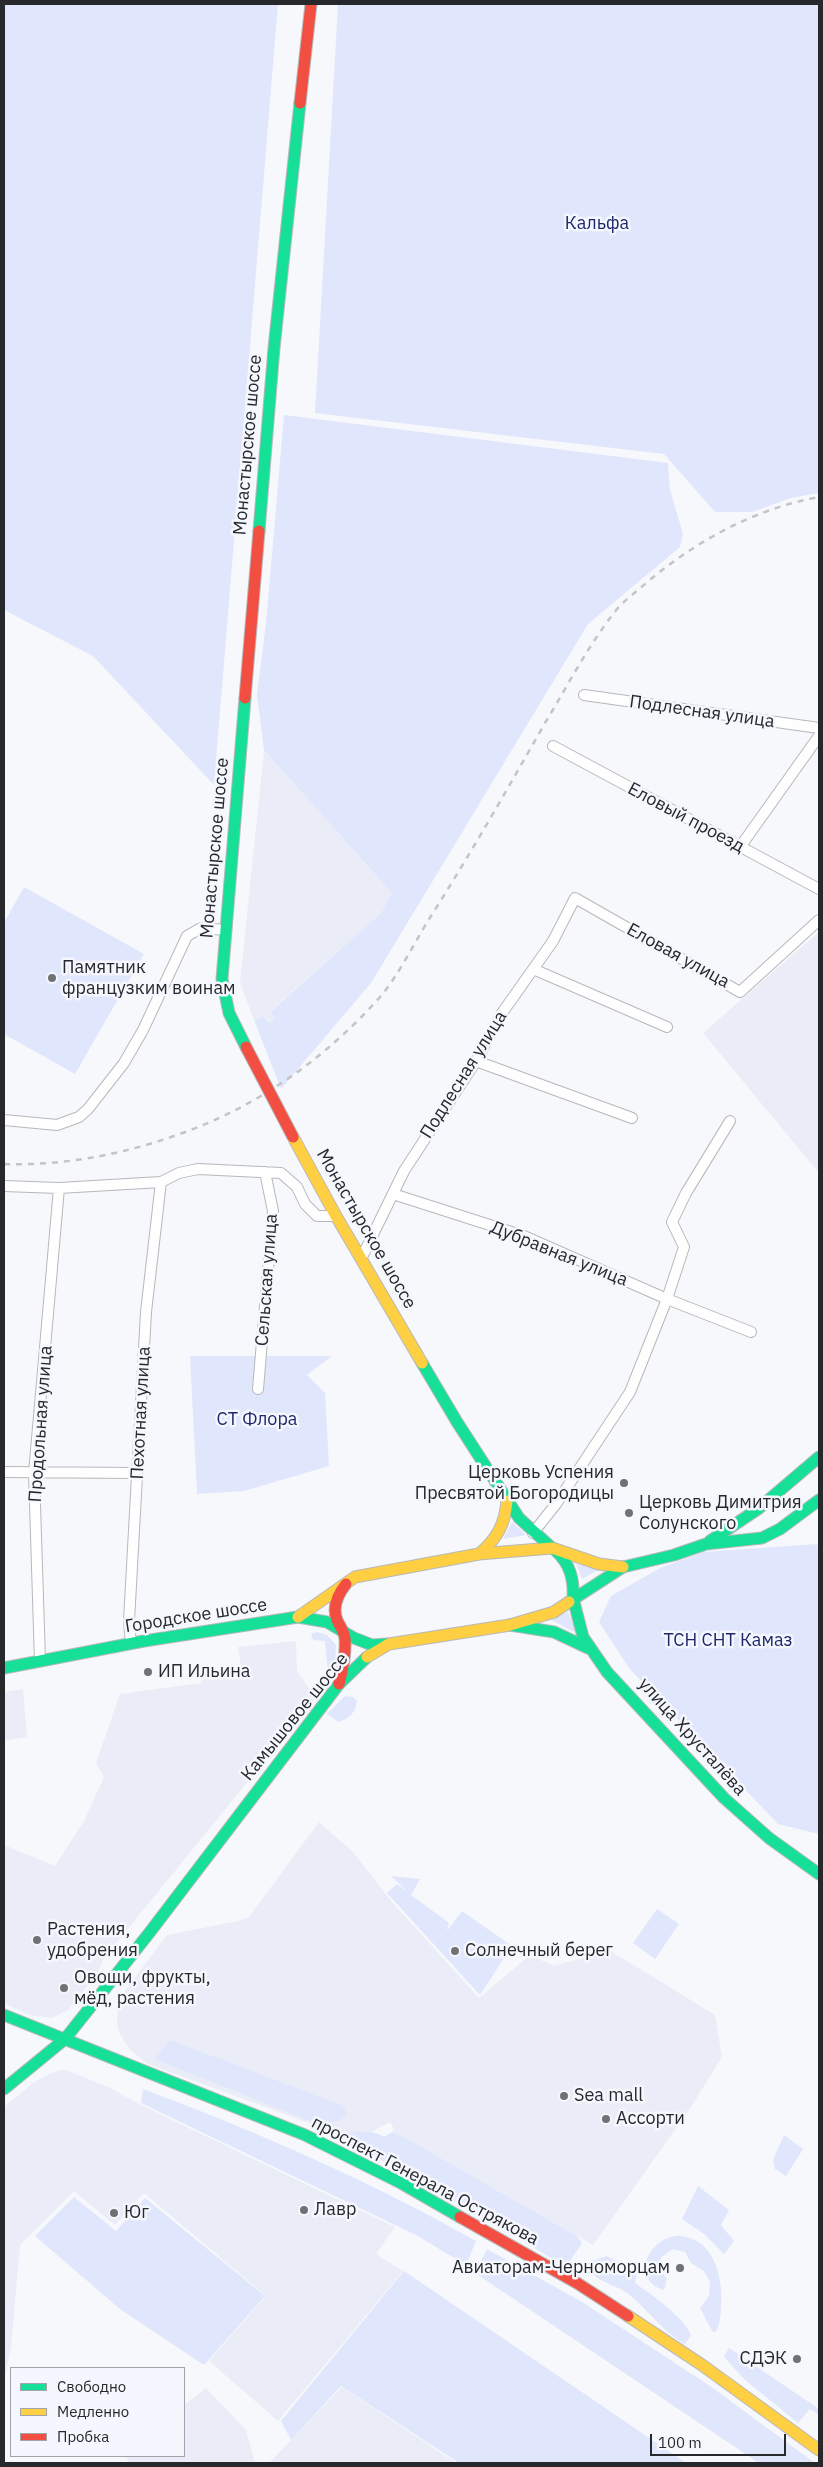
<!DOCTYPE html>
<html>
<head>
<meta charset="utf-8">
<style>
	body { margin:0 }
	#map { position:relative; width:823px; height:2467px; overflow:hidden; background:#f7f8fc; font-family:"IBM Plex Sans",sans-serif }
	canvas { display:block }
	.frame { position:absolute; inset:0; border:5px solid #27282b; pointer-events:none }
	.legend { position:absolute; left:10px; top:2367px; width:175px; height:90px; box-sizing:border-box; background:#f5f7fe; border:1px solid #a3a4aa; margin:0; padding:6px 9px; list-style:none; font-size:15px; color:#27282b }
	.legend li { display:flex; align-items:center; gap:10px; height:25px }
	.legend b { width:25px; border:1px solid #a3a4aa }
	.scale { position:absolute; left:650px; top:2434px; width:136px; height:22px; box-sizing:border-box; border:2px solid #27282b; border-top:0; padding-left:6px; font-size:15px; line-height:18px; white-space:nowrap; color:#27282b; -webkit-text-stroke:4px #f5f7fe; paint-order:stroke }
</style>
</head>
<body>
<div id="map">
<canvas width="823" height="2467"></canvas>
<div class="frame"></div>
<ul class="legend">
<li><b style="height:6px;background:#16e098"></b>Свободно</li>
<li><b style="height:6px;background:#ffcf43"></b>Медленно</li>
<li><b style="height:6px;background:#f24e42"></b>Пробка</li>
</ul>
<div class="scale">100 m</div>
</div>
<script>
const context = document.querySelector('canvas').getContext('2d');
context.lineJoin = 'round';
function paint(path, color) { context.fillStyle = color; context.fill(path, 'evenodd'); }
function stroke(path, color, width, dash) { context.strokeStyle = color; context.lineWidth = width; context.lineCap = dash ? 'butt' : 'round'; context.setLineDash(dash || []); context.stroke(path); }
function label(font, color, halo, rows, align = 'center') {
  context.font = font + ' "IBM Plex Sans",sans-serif'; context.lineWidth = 5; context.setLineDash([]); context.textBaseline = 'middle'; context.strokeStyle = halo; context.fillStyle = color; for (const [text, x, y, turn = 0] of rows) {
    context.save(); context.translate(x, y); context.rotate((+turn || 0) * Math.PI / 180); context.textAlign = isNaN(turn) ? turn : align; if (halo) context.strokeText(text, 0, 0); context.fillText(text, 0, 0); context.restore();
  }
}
paint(new Path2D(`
	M 264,750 L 392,893 L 381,913 L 270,1011 L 275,1019 L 271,1023 L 263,1016 L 254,1020 L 240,983 Z
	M 819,932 L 819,1173 L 703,1033 Z
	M 296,1641 L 297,1671 L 316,1698 L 104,1958 L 97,1974 L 68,2010 L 52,2018 L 29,2015 L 4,2003 L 4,1845 L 55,1866 L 84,1821 L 104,1777 L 96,1763 L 120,1694 L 201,1683 L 201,1674 L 241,1667 L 238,1647 Z
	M 23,1689 L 27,1737 L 4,1741 L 4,1692 Z
	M 319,1822 L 353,1852 L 392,1902 L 479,1998 L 530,1955 L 554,1966 L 609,1950 L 715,2015 L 722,2057 L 691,2107 L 593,2245 L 402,2136 L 392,2132 L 394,2129 L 390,2122 L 371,2132 L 342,2132 L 339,2134 L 148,2064 L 129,2049 L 120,2034 L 117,2024 L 118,2000 L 167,1935 L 238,1921 L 249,1917 Z
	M 64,2069 L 110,2088 L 139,2104 L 395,2227 L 376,2254 L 403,2271 L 278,2421 L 209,2361 L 266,2296 L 144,2193 L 115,2225 L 74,2191 L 20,2245 L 11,2347 L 4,2381 L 4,2107 L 33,2083 L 49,2074 Z
	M 342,2387 L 456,2463 L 269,2463 Z
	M 206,2388 L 246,2430 L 255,2463 L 129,2463 L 125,2456 L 184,2456 L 184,2405 Z`), '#eaedf8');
paint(new Path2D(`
	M 4,4 L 278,4 L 214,785 L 93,656 L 4,610 Z
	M 338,4 L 819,4 L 819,493 L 791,498 L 752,512 L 715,512 L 664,454 L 315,413 Z
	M 284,415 L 668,463 L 670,490 L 683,534 L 680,547 L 588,624 L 371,983 L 281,1089 L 254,1020 L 263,1016 L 270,1023 L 275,1019 L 270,1012 L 381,913 L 392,893 L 264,750 L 257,695 L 266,623 Z
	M 24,887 L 144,954 L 75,1074 L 4,1034 L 4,923 Z
	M 190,1356 L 332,1356 L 307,1375 L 325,1393 L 329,1466 L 244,1491 L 197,1494 Z
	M 512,1522 L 526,1535 L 503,1539 Z
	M 816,1544 L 819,1546 L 819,1834 L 778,1824 L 629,1668 L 599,1622 L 611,1596 L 660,1568 L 704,1552 Z
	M 576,1564 L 598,1570 L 582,1579 Z
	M 568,1612 L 578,1634 L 551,1620 Z
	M 317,1632 L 327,1635 L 336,1645 L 335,1666 L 328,1673 L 325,1641 L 313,1640 L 311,1634 Z
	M 345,1696 L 353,1697 L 357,1701 C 356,1713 348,1719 338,1722 L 327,1714 Z
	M 391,1876 L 420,1879 L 411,1895 L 449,1923 L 447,1931 L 462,1911 L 512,1946 L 480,1995 L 387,1893 L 397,1884 L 409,1893 Z
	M 657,1909 L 679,1924 L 655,1959 L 633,1943 Z
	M 170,2040 L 344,2106 L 347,2115 L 340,2120 L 320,2125 L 155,2059 Z
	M 143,2089 C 258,2132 370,2181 476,2241 L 466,2265 L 416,2235 L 141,2103 Z
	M 342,2132 C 355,2132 374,2129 384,2137 L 392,2132 L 402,2136 L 577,2236 L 582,2243 L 566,2267 L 471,2210 L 338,2136 Z
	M 784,2135 L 803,2149 L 786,2176 L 775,2169 L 773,2160 Z
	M 698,2186 L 729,2210 L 721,2225 L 734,2241 L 724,2254 L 704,2234 L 682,2219 Z
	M 74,2197 L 116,2231 L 145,2198 L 265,2296 L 204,2365 L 120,2309 L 35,2236 Z
	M 676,2236 C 715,2236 724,2279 721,2310 C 720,2317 720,2327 715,2332 L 712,2331 L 700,2308 L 709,2296 L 710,2282 L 704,2271 L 691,2263 L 685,2252 L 673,2249 L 661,2257 L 659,2268 L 667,2279 L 664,2290 C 631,2280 646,2240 676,2236 Z
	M 487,2249 L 582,2302 L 710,2386 L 815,2463 L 759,2463 L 475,2273 Z
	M 607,2256 L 637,2271 L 635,2283 C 653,2296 682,2315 691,2335 L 685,2344 C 662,2332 648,2309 627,2293 C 616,2284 591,2282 589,2265 L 592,2261 Z
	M 404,2271 L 686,2463 L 459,2463 L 341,2386 L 291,2440 L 281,2421 Z
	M 729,2348 L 819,2409 L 819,2415 L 810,2409 L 798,2423 L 745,2380 L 724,2357 Z`), '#e0e6fb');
const street = new Path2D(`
	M 584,695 L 819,728
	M 553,746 L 819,889
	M 740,847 L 819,736
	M 533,969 L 667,1027
	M 476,1061 L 632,1118
	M 4,1120 L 57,1125 L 79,1117 L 88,1109 L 124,1063 L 143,1030 L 187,936 L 201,928 L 226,930
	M 4,1186 L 59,1188 L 161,1182 L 179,1173 L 198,1169 L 281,1173 L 297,1187 L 305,1204 L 317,1216 L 336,1216
	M 393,1194 L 524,1236 L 667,1299 L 751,1332
	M 362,1257 L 404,1171 L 476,1061 L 502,1013 L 553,941 L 575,898 L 740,992 L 819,920
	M 258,1389 L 273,1211 L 265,1172
	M 4,1472 L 137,1473
	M 533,1533 L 556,1504 L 630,1392 L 667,1299 L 684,1247 L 672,1222 L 686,1193 L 730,1121
	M 131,1644 L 129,1621 L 146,1312 L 161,1182
	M 40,1661 L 34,1473 L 59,1188`);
const fast = new Path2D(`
	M 259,531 L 274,348 L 300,103
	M 245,698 L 222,979 L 229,1013 L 246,1047
	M 422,1363 L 457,1422 L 519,1518 L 552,1548
	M 710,1541 L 758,1509 L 819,1457
	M 556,1551 C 570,1564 574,1579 573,1598
	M 573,1598 L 583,1637 L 607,1672 L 724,1798 L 769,1838 L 819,1874
	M 569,1602 L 623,1567 L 674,1555 L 706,1544 L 762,1538 L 780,1529 L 819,1500
	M 510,1625 L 554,1632 L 588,1648
	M 4,1668 L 144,1641 L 298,1617 L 327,1622 L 354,1638 L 372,1645 L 387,1644
	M 4,2015 L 305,2135 L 401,2183 L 460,2217
	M 4,2089 L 65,2039 L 150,1932 L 339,1684 L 367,1657`);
const slow = new Path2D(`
	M 293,1137 L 336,1216 L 422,1363
	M 479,1554 C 497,1539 505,1524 507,1501
	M 298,1617 L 355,1577 L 479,1554 L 552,1548 L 599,1564 L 623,1567
	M 367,1657 L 389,1644 L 510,1625 L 554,1612 L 569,1602
	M 628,2316 L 702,2365 L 819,2450`);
const jam = new Path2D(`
	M 300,103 L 311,4
	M 245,698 L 259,531
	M 339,1684 C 343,1669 346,1654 345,1638 C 344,1631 340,1627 337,1620 C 332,1607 338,1594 346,1584
	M 460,2217 L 577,2283 L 628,2316`);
stroke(street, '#b7b8bb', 12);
stroke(fast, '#b7b8bb', 13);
stroke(slow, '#b7b8bb', 13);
stroke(jam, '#b7b8bb', 13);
stroke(street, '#fefeff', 10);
stroke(fast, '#16e098', 11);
stroke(slow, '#ffcf43', 11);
stroke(jam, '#f24e42', 11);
stroke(new Path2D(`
	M 4,1164 C 61,1166 120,1155 174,1136 C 254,1109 324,1060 380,997 C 399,975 415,941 431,916 C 471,853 508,788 545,723 C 568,685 589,644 617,609 C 625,600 636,592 646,583 C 696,541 754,509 819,497`), '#c4c4c5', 2.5, [6, 6]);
const jamBridge = new Path2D(`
	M 246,1047 L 293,1137`);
stroke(jamBridge, '#b7b8bb', 13, []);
stroke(jamBridge, '#f24e42', 11);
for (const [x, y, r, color] of [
	[52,978,5,"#707174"],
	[624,1483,5,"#707174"],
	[629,1513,5,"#707174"],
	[148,1672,5,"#707174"],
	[37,1940,5,"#707174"],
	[455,1951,5,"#707174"],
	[64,1988,5,"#707174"],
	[564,2096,5,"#707174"],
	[606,2119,5,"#707174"],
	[304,2210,5,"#707174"],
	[114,2213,5,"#707174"],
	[680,2268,5,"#707174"],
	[797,2359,5,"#707174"]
]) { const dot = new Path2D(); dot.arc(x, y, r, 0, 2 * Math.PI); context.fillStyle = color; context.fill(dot); stroke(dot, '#f5f7fe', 2); }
label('18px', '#1e276b', '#f5f7fe', [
	["Кальфа",597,224],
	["СТ Флора",257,1420],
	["ТСН СНТ Камаз",728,1641]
]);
label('18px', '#27282b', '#f5f7fe', [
	["Монастырское шоссе",248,445,-85],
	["Подлесная улица",702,712,8],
	["Еловый проезд",686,818,28],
	["Монастырское шоссе",215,848,-85],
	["Еловая улица",678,956,29],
	["Подлесная улица",464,1075,-58],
	["Монастырское шоссе",366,1229,60],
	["Дубравная улица",559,1254,22],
	["Сельская улица",267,1280,-86],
	["Пехотная улица",141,1413,-87],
	["Продольная улица",41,1424,-86],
	["Городское шоссе",196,1616,-9],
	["Камышовое шоссе",295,1717,-51],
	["улица Хрусталёва",692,1737,48],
	["проспект Генерала Острякова",425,2181,28]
]);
label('18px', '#27282b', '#f5f7fe', [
	["Памятник",62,968],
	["французким воинам",62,989],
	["Церковь Успения",614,1473,"right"],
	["Пресвятой Богородицы",614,1494,"right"],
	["Церковь Димитрия",639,1503],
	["Солунского",639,1524],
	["ИП Ильина",158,1672],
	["Растения,",47,1930],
	["удобрения",47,1951],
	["Солнечный берег",465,1951],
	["Овощи, фрукты,",74,1978],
	["мёд, растения",74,1999],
	["Sea mall",574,2096],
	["Ассорти",616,2119],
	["Лавр",314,2210],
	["Юг",124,2213],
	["Авиаторам-Черноморцам",670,2268,"right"],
	["СДЭК",787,2359,"right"]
], 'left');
</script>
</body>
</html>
